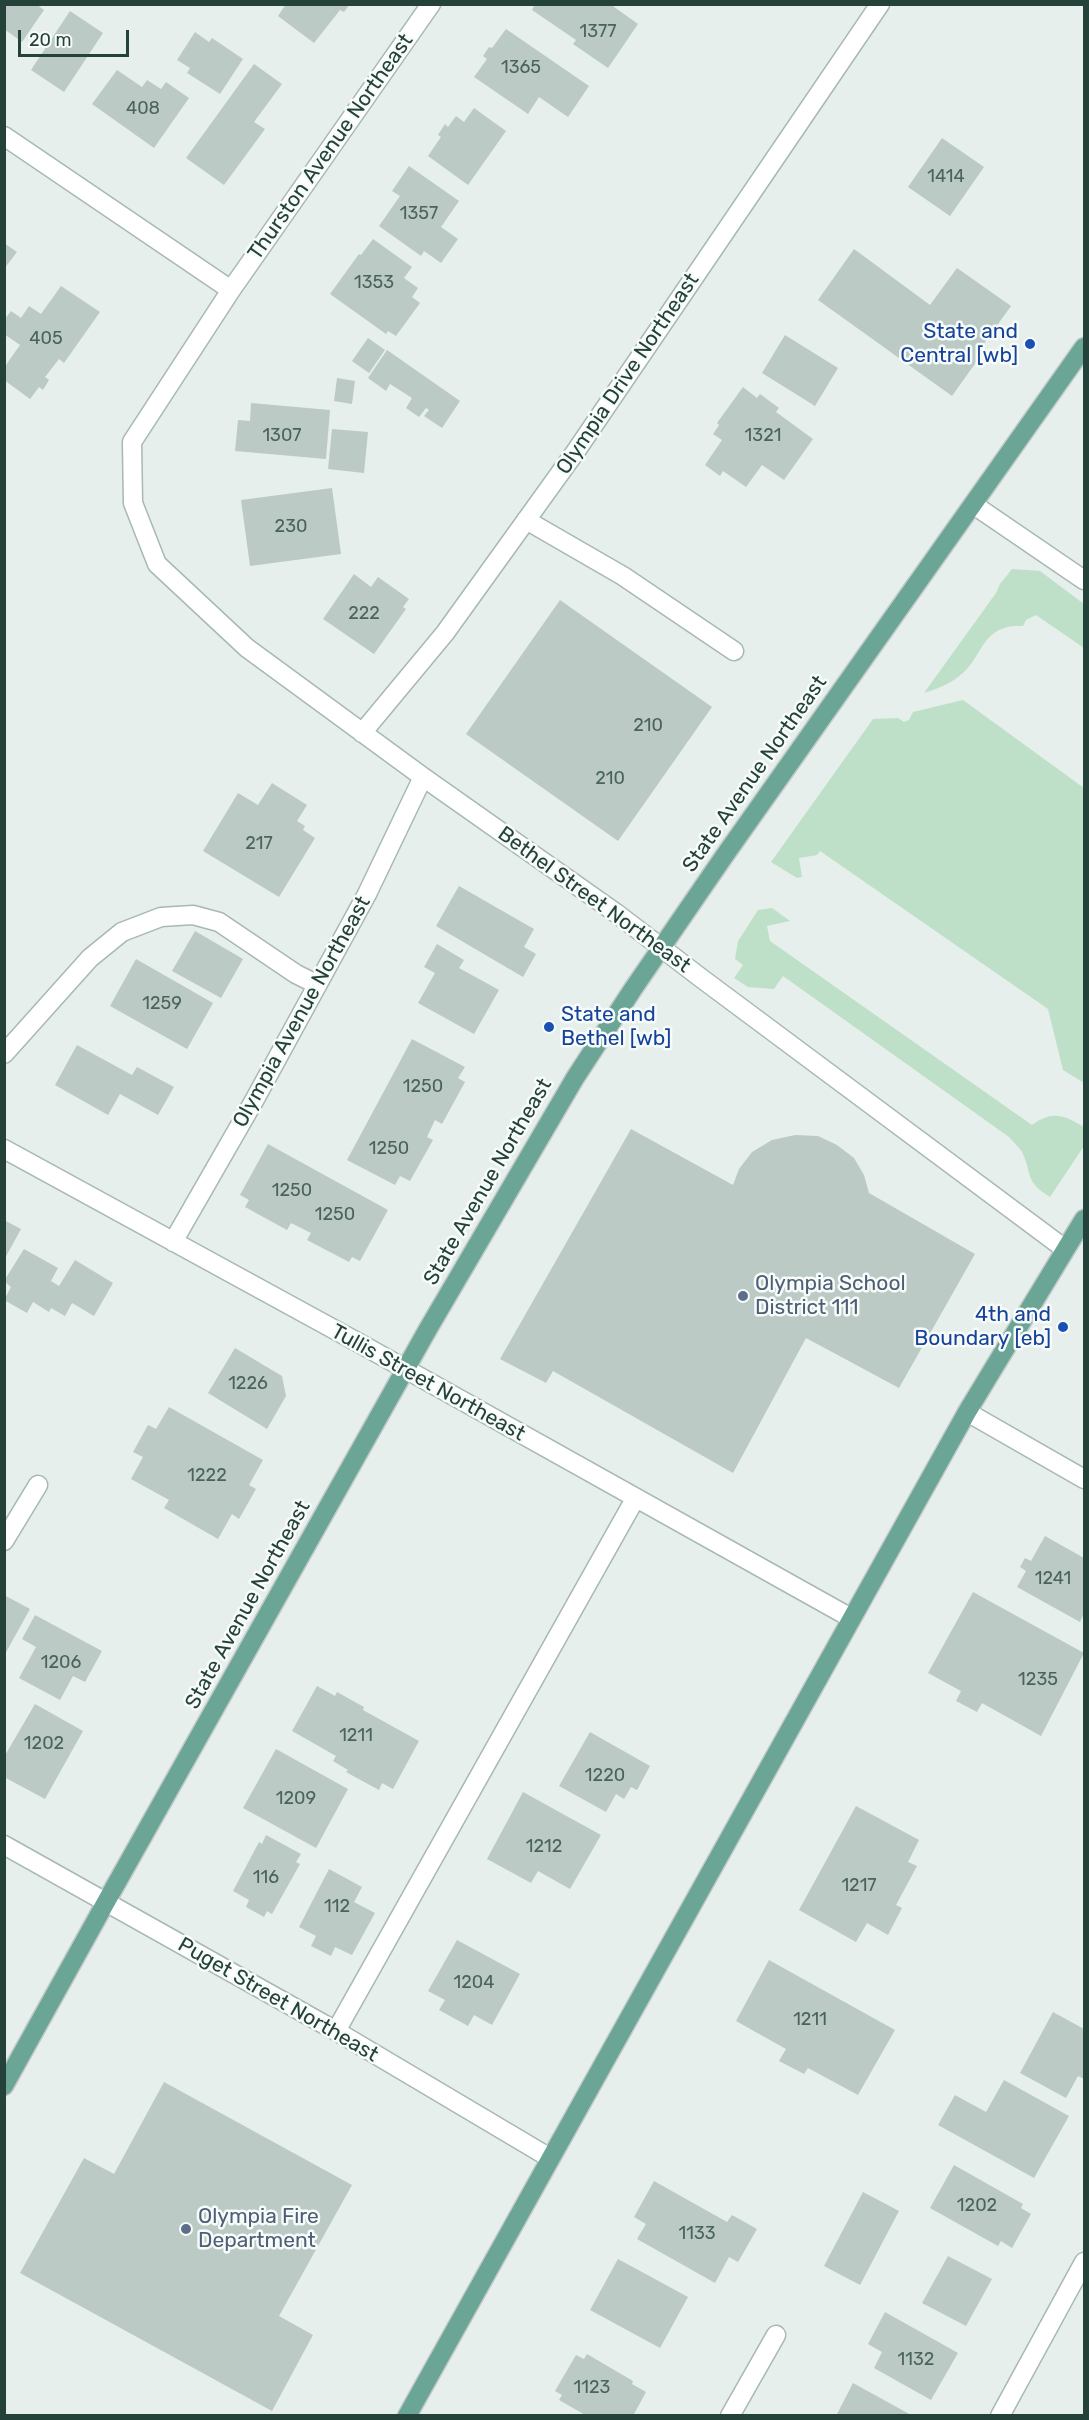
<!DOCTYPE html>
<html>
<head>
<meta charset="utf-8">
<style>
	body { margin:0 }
	#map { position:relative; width:1089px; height:2420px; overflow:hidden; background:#e6efeb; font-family:Rubik,sans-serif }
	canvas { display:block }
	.frame { position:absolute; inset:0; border:6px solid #24423a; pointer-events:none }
	.scale { position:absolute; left:18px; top:30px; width:111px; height:27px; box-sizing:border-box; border:3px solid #24423a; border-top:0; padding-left:8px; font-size:18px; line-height:21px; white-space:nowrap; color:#24423a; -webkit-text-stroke:4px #f7fbf9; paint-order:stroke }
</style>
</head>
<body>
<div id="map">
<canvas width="1089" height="2420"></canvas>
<div class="frame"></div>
<div class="scale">20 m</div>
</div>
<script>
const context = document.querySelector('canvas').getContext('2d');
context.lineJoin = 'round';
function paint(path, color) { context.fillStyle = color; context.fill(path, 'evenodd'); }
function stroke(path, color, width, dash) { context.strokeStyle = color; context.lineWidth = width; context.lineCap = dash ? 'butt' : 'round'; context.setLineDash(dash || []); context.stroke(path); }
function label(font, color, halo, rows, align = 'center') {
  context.font = font + ' Rubik,sans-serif'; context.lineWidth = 5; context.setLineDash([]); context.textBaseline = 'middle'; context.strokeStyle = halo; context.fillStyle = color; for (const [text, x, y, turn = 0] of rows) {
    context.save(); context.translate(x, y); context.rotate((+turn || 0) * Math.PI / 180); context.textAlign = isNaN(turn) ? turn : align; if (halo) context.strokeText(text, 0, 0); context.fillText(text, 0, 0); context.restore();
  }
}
paint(new Path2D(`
	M 1012,569 L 1040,571 L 1084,604 L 1084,648 L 1036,615 L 1026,620 L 1023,626 C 979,624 985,658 958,677 C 948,685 936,689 924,693 L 996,593 L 1000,584 Z
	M 963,700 L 1084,788 L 1084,1083 L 1063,1070 L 1048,1009 L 820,851 L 817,855 L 799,858 L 802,877 L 797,878 L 771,862 L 873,719 L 898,718 L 904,722 L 909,720 L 913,712 Z
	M 772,908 L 790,921 L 767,926 L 770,941 L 1032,1125 C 1052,1110 1064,1115 1084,1127 L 1084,1146 L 1050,1197 C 1024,1181 1033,1175 1022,1152 C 1019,1147 1013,1142 1009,1137 L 783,976 L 774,989 L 748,987 L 734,978 L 743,965 L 735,959 L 738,941 L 758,910 Z`), '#bfe0c8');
paint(new Path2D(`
	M 4,4 L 36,4 L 44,10 L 22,42 L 4,29 Z
	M 286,4 L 350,4 L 344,12 L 340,10 L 314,43 L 278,16 Z
	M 535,4 L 610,4 L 638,24 L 608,68 L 573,44 L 576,40 L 532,10 Z
	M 70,11 L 103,33 L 64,92 L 31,70 Z
	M 506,29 L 589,86 L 568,117 L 539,97 L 528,114 L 474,77 L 487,59 L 483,56 L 489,47 L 492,48 Z
	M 195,32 L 209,42 L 212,38 L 243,59 L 220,94 L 187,73 L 190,68 L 177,60 Z
	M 254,64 L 282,84 L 254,122 L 265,129 L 224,185 L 186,158 Z
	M 117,70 L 142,87 L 147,80 L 161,89 L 166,82 L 189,98 L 154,148 L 92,104 Z
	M 474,108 L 506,131 L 468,185 L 428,156 L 441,137 L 438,135 L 445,124 L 448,127 L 456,116 L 464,122 Z
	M 942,138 L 984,167 L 950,216 L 908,187 Z
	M 409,166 L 459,201 L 441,227 L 458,239 L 441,263 L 424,251 L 421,256 L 379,226 L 400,196 L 392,191 Z
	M 373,239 L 412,267 L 404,278 L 418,288 L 412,297 L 420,303 L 396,336 L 388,331 L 386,334 L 330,294 L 359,254 L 361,255 Z
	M 4,243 L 17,252 L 4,269 Z
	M 854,249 L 930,305 L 957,268 L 1011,306 L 978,352 L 982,354 L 952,396 L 818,300 Z
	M 61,286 L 100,312 L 64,363 L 59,359 L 45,377 L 49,380 L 43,390 L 39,387 L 30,399 L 4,380 L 4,369 L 8,362 L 20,345 L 4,334 L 4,320 L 11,311 L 21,318 L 29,306 L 41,314 Z
	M 785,335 L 838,368 L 815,406 L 762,373 Z
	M 368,338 L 385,350 L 369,373 L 352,361 Z
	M 387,350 L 460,401 L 442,428 L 424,416 L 429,410 L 426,408 L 419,417 L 406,408 L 412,398 L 390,384 L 386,391 L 368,378 Z
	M 337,378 L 355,381 L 352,404 L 334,401 Z
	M 743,387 L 757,398 L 760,394 L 779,408 L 776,412 L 813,439 L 784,480 L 762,465 L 746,487 L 723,471 L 720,476 L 705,465 L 722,440 L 713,434 L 719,425 L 717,423 Z
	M 251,403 L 330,410 L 326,459 L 235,451 L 238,420 L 250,421 Z
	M 332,429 L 368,432 L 364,473 L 328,469 Z
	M 332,488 L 341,554 L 250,566 L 241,500 Z
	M 354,574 L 371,587 L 378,577 L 409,599 L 403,607 L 406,609 L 374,654 L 323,619 Z
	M 560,600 L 712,707 L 618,841 L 466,734 Z
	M 272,783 L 307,805 L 297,821 L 305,826 L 303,830 L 315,838 L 279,897 L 203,851 L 238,793 L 258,805 Z
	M 459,886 L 534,929 L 524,947 L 536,954 L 523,977 L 436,926 Z
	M 195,931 L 243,959 L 221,998 L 172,971 Z
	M 437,944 L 464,960 L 459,968 L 499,990 L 474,1034 L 418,1003 L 435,973 L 424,967 Z
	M 136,959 L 213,1003 L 187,1049 L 110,1006 Z
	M 412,1039 L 465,1067 L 458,1078 L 465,1082 L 442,1124 L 435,1120 L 427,1137 L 433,1140 L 410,1181 L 400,1176 L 395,1185 L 347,1160 Z
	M 77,1045 L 132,1075 L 137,1067 L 174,1087 L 158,1115 L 120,1094 L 108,1115 L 55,1085 Z
	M 631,1129 L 733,1185 L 739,1169 L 752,1152 L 772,1140 L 795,1135 L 818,1136 L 837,1145 L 854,1158 L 864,1175 L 869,1193 L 975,1254 L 899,1388 L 806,1338 L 733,1473 L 553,1371 L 546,1383 L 500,1359 Z
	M 268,1144 L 388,1210 L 360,1261 L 352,1257 L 349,1262 L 307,1240 L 311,1233 L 291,1223 L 287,1230 L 245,1207 L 249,1200 L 240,1195 Z
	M 4,1220 L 21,1229 L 4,1260 Z
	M 24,1249 L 58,1268 L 51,1281 L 59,1286 L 75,1260 L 113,1283 L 94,1316 L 72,1303 L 65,1316 L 51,1308 L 49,1312 L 33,1302 L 27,1313 L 4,1300 L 11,1287 L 4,1281 Z
	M 235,1348 L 282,1376 L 286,1396 L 267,1429 L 208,1393 Z
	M 169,1407 L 263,1460 L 249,1485 L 256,1489 L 239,1519 L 232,1514 L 218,1539 L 164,1508 L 169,1500 L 131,1479 L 143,1457 L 133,1452 L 148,1425 L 156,1429 Z
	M 1045,1536 L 1084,1558 L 1084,1613 L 1080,1622 L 1017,1587 L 1026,1571 L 1020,1567 L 1025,1558 L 1031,1561 Z
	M 973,1592 L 1084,1653 L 1041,1736 L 982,1703 L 977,1712 L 956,1701 L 961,1691 L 928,1673 Z
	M 4,1595 L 30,1609 L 4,1656 Z
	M 35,1615 L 102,1651 L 85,1682 L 73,1676 L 60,1700 L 19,1678 L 36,1647 L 22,1639 Z
	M 317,1686 L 335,1696 L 337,1692 L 364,1707 L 363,1710 L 419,1741 L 393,1789 L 382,1783 L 379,1790 L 355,1777 L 346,1772 L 348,1770 L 333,1761 L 336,1756 L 292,1731 Z
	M 35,1704 L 83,1731 L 45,1799 L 4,1777 L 4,1757 Z
	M 590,1732 L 650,1766 L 637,1790 L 631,1787 L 624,1799 L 616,1794 L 606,1812 L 559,1786 Z
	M 276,1749 L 348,1789 L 316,1848 L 243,1808 Z
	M 523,1792 L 601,1835 L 570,1889 L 538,1871 L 531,1883 L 487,1859 Z
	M 856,1806 L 919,1840 L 908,1862 L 917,1866 L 896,1905 L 902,1908 L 888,1935 L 867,1923 L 856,1942 L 799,1910 Z
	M 266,1835 L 301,1854 L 296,1862 L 300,1864 L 272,1914 L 267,1911 L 264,1917 L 246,1907 L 249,1900 L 233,1891 L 259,1842 L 262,1844 Z
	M 329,1869 L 362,1887 L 354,1902 L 375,1913 L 352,1955 L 335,1947 L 331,1956 L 311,1946 L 316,1936 L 299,1927 Z
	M 457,1940 L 520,1974 L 492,2025 L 474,2015 L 468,2026 L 439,2010 L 445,2000 L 428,1991 Z
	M 769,1960 L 895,2030 L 858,2095 L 808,2068 L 804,2074 L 779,2061 L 786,2049 L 736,2021 Z
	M 1053,2012 L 1084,2029 L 1084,2079 L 1078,2076 L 1066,2098 L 1020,2073 Z
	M 1004,2080 L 1069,2116 L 1034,2178 L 938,2125 L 955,2095 L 986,2112 Z
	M 164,2082 L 352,2185 L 279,2316 L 313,2335 L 272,2411 L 20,2273 L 84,2158 L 114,2174 Z
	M 954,2165 L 1023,2204 L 1021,2208 L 1031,2214 L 1012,2248 L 1001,2241 L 998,2246 L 930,2208 Z
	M 654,2181 L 727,2222 L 732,2215 L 757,2229 L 738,2262 L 729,2257 L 715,2283 L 637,2239 L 646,2224 L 634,2217 Z
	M 863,2192 L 899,2211 L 860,2285 L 824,2266 Z
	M 948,2256 L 992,2279 L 966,2326 L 922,2303 Z
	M 618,2259 L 688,2297 L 660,2348 L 590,2310 Z
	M 885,2312 L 958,2353 L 931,2400 L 874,2368 L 882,2352 L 868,2344 Z
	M 587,2354 L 633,2381 L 632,2384 L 646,2392 L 633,2416 L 587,2416 L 559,2400 L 562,2395 L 555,2391 L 576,2355 L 584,2359 Z
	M 853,2383 L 913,2416 L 836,2416 Z`), '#bbcac4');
const minor = new Path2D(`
	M 431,4 L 231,290 L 132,442 L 133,503 L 157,564 L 247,648 L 423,777 L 616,913 L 701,978 L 1065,1249
	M 4,136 L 231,290
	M 974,505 L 1084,580
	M 526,520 L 623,576 L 734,651
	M 362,733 L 445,633 L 576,451 L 880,4
	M 4,1054 L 90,958 L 122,932 L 161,917 L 193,915 L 219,922 L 296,974 L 316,984
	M 4,1149 L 359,1343 L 851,1618
	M 173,1242 L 255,1099 L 367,894 L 423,777
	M 967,1412 L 1084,1479
	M 4,1541 L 38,1485
	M 4,1845 L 336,2031 L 550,2158
	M 336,2031 L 635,1499
	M 730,2416 L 776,2335
	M 1000,2416 L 1084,2262`);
const major = new Path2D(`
	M 4,2086 L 106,1902 L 428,1329 L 575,1078 L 633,989 L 725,855 L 1084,347
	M 407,2416 L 967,1412 L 1084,1219`);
stroke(minor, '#a8b8b2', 21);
stroke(major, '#c2cac8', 21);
stroke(minor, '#fff', 18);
stroke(major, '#6aa596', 18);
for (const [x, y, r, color] of [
	[1030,344,6,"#1a4fb4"],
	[549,1027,6,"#1a4fb4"],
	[743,1296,6,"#5c6f8a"],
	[1063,1327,6,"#1a4fb4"],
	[186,2229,6,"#5c6f8a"]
]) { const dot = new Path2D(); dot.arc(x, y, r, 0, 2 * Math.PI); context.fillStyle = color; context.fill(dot); stroke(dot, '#f7fbf9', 2); }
label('18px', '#4a645c', null, [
	["1377",598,32],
	["1365",521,68],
	["408",143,109],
	["1414",946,177],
	["1357",419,214],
	["1353",374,283],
	["405",46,339],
	["1307",282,436],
	["1321",763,436],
	["230",291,527],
	["222",364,614],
	["210",648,726],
	["210",610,779],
	["217",259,844],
	["1259",162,1004],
	["1250",423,1087],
	["1250",389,1149],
	["1250",292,1191],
	["1250",335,1215],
	["1226",248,1384],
	["1222",207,1476],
	["1241",1053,1579],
	["1206",61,1663],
	["1235",1038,1680],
	["1211",356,1736],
	["1202",44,1744],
	["1220",605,1776],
	["1209",296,1799],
	["1212",544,1847],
	["116",266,1878],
	["1217",859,1886],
	["112",337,1907],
	["1204",474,1983],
	["1211",810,2020],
	["1202",977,2206],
	["1133",697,2234],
	["1132",916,2360],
	["1123",592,2388]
]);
label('21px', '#24423a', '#f7fbf9', [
	["Thurston Avenue Northeast",331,147,-55],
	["Olympia Drive Northeast",628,374,-56],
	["State Avenue Northeast",755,774,-55],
	["Bethel Street Northeast",594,900,36],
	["Olympia Avenue Northeast",302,1012,-61],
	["State Avenue Northeast",488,1182,-60],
	["Tullis Street Northeast",428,1383,29],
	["State Avenue Northeast",248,1605,-61],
	["Puget Street Northeast",278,2000,30]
]);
label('21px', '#164399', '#f7fbf9', [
	["State and",1018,332],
	["Central [wb]",1018,356],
	["State and",561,1015,"left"],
	["Bethel [wb]",561,1039,"left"],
	["4th and",1051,1315],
	["Boundary [eb]",1051,1339]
], 'right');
label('21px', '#4e5e75', '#f7fbf9', [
	["Olympia School",755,1284],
	["District 111",755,1308],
	["Olympia Fire",198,2217],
	["Department",198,2241]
], 'left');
</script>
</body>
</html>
